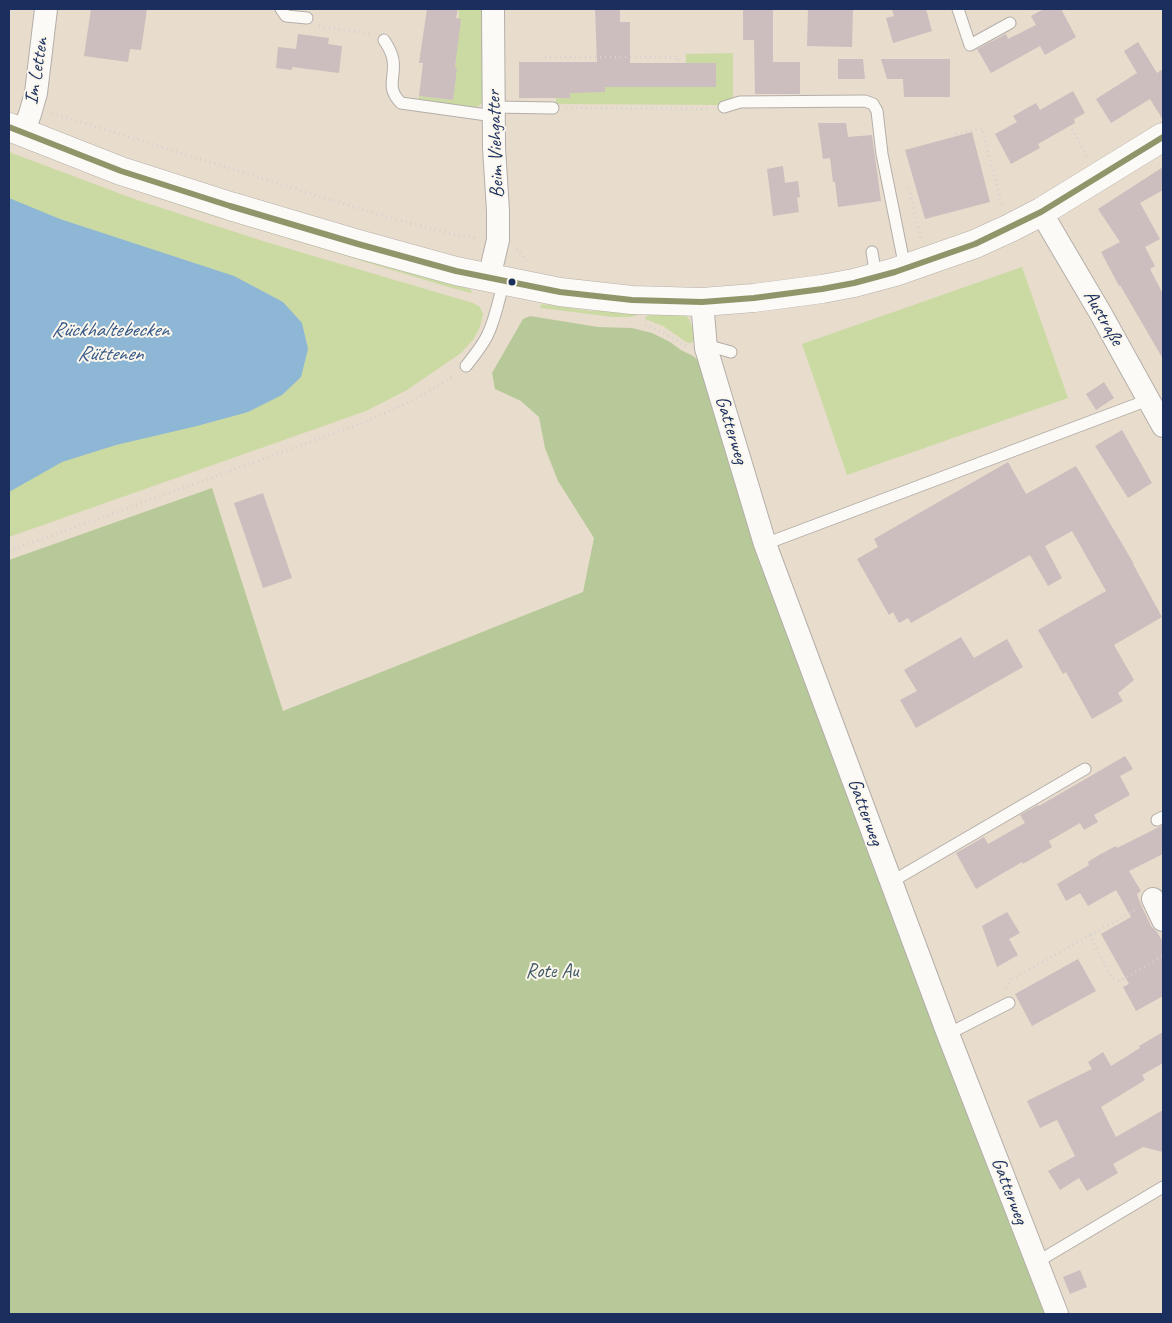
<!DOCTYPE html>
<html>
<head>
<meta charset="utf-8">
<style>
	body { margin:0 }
	#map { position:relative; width:1172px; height:1323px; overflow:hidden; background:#e8dccc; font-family:Caveat,sans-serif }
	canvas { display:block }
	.frame { position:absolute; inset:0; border:10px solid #1b2f5e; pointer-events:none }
</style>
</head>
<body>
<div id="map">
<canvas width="1172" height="1323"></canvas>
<div class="frame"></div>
</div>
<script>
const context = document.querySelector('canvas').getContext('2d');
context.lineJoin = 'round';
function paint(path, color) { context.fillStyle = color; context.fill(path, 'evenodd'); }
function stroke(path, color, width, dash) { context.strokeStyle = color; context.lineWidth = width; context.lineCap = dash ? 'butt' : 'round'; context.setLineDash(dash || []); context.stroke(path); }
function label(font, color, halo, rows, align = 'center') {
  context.font = font + ' Caveat,sans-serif'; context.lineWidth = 4; context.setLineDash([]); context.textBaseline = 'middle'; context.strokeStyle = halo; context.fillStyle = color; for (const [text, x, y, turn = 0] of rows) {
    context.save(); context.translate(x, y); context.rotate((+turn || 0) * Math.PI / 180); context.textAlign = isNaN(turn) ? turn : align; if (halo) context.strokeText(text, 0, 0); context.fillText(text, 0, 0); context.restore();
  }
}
paint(new Path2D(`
	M 459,9 L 484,9 L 484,102 L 474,109 L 419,100 L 419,96 L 453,100 Z
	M 733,53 L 733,98 L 721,105 L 556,104 L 556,98 L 570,98 L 570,62 L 590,92 L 605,92 L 605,87 L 716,87 L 686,63 L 686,54 Z
	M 27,148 L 410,272 L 469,289 L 472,291 L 471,293 L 452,288 L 203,213 L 128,188 L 28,150 Z
	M 9,152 L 137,200 L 266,242 L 473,303 L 480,307 L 483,314 L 480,327 L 473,340 L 461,353 L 407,390 L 366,411 L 9,537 Z
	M 1022,267 L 1068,398 L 847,475 L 802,344 Z
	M 542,304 L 591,311 L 618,311 L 644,313 L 630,317 L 613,317 L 541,308 L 540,306 Z
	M 652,314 L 680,314 L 685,315 L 689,319 L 695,334 L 693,342 L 690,343 L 686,342 L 663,326 L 645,319 L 646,316 Z`), '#cbdaa3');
paint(new Path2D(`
	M 530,316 L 598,327 L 632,328 L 652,333 L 670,342 L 681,350 L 693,356 L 704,366 L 1057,1314 L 9,1314 L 9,560 L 212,488 L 283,711 L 583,592 L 594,538 L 558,481 L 545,448 L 539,417 L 521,401 L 495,389 L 492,373 L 523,319 Z`), '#b7c999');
paint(new Path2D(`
	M 9,198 L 60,219 L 234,276 L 283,302 L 302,323 L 308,349 L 301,377 L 282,395 L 248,412 L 197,426 L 116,445 L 62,462 L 9,492 Z`), '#8eb6d5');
paint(new Path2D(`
	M 91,9 L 147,9 L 141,50 L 130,49 L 128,62 L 84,56 Z
	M 427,9 L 458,9 L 456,18 L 461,19 L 455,67 L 457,68 L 453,100 L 419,96 L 423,63 L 419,63 Z
	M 595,9 L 620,9 L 620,22 L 630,22 L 630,63 L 716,63 L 716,87 L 605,87 L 605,92 L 570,93 L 570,98 L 519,98 L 519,62 L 597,62 Z
	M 743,9 L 773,9 L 773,62 L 800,62 L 800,94 L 755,94 L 754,40 L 743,40 Z
	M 808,9 L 853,9 L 852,47 L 807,46 Z
	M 892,9 L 926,9 L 932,31 L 893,43 L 886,18 L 894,16 Z
	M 1044,9 L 1061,9 L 1076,37 L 1045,55 L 1040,46 L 991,73 L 977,49 L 1006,34 L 1008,39 L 1036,25 L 1031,16 Z
	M 298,34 L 329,38 L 328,44 L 342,46 L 339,73 L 292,67 L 292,70 L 276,68 L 278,47 L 296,49 Z
	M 1138,42 L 1157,73 L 1163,69 L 1163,120 L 1150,99 L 1111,123 L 1096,99 L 1137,73 L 1124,51 Z
	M 838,59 L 863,59 L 865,79 L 838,79 Z
	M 881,59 L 950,59 L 950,97 L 904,97 L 903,79 L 887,79 Z
	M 1073,91 L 1085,113 L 1074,119 L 1075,123 L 1038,144 L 1040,148 L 1011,164 L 995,134 L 1017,122 L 1013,116 L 1036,103 L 1040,110 Z
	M 818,123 L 846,123 L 848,137 L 872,135 L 881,201 L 838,207 L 835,182 L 833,182 L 830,158 L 823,159 Z
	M 972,132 L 990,202 L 925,219 L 905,150 Z
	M 783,166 L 785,183 L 798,181 L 800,197 L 797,198 L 799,212 L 773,216 L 767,169 Z
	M 1163,167 L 1163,190 L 1140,203 L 1160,239 L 1145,247 L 1155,266 L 1150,269 L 1163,294 L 1163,359 L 1120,285 L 1119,286 L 1101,252 L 1120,242 L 1098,209 Z
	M 1104,382 L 1114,398 L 1096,410 L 1086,394 Z
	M 1122,430 L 1152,483 L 1128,498 L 1095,446 Z
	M 1008,462 L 1026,494 L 1076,466 L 1134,564 L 1133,564 L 1162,617 L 1114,645 L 1134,680 L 1118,693 L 1123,701 L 1092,719 L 1066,672 L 1063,674 L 1038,630 L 1106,591 L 1072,531 L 1045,546 L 1062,578 L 1048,586 L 1030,555 L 911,623 L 908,618 L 899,623 L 893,612 L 889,615 L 857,559 L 878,547 L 874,539 Z
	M 263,493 L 292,578 L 263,588 L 234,503 Z
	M 961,637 L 974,658 L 1007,639 L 1023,667 L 916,728 L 900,700 L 917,691 L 904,670 Z
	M 1125,756 L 1133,769 L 1120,776 L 1130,795 L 1094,815 L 1098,822 L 1084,830 L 1080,823 L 1049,841 L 1052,847 L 1023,864 L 1022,862 L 976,889 L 956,853 L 984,837 L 988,844 L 1025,823 L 1020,815 L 1038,805 L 1039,806 Z
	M 1163,825 L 1163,854 L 1129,871 L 1141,891 L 1137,894 L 1141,905 L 1151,926 L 1157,932 L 1163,942 L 1163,996 L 1136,1011 L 1123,987 L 1129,984 L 1101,934 L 1131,917 L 1116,890 L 1088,906 L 1080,893 L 1066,901 L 1057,884 L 1089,865 L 1088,862 L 1099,855 L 1116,846 L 1117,848 Z
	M 1007,912 L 1020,933 L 1009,939 L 1018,955 L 997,967 L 982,926 Z
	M 1078,959 L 1096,991 L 1032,1026 L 1015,994 Z
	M 1163,1032 L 1163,1063 L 1142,1075 L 1145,1080 L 1101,1107 L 1116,1137 L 1163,1110 L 1163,1152 L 1143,1147 L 1113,1164 L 1118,1173 L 1087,1191 L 1079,1178 L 1060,1190 L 1048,1171 L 1075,1156 L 1057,1120 L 1040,1128 L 1027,1101 L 1092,1069 L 1088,1062 L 1103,1052 L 1111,1066 L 1140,1048 L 1139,1046 Z
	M 1080,1270 L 1087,1287 L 1070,1294 L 1063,1277 Z`), '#ccbdbe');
const service = new Path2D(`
	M 281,9 L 286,16 L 307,18
	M 958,9 L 970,45 L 1010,23
	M 384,40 C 388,46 392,53 393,60 C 396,78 385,87 401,103 L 494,116
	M 494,107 L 553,108
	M 724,107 L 740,102 L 865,101 L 873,104 L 877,111 L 882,154 L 905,268
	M 872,252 L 876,277
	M 706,348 L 713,347 L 731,352
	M 466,366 C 474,356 483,345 488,334 C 496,317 499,298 504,281
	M 765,544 L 1148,400
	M 1157,820 L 1163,817
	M 891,882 L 1085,769
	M 948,1034 L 1009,1003
	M 1037,1262 L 1163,1187`);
const minor = new Path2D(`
	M 23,133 L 30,114 L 36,93 L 46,9
	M 1041,212 L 1101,314 L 1163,426
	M 489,278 L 498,240 L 498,211 L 494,148 L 493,9
	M 702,302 L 706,348 L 765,544 L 948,1034 L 1057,1314
	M 1153,899 L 1163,920`);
const secondary = new Path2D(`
	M 9,127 L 121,171 L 230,206 L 358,244 L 456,271 L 560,292 L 632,300 L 702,302 L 754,298 L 822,289 L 854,283 L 895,272 L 975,244 L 1010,228 L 1041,212 L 1163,137`);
stroke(service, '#b4aea9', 13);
stroke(minor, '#b4aea9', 24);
stroke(secondary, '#b4aea9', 29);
stroke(new Path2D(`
	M 319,26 L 372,34
	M 545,57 L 678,57 L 678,63
	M 566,108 L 701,109 L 710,109
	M 52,113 L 373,213 L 452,234 L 477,238
	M 1072,129 L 1087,156
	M 956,134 L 982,128 L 1002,206
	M 909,188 L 921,238
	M 517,249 L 527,261
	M 645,325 L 666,334 L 686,346
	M 9,551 L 368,421 C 397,407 428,395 454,375
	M 1090,935 L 1135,910
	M 1006,988 L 1011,980 L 1090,935 L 1111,977 L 1120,981 L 1163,956`), '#d4d2d1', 3, [1, 4]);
stroke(service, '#fcfaf7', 11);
stroke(minor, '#fcfaf7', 22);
stroke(secondary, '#fcfaf7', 28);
stroke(new Path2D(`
	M 9,127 L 121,171 L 230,206 L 358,244 L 456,271 L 560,292 L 632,300 L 702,302 L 754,298 L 822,289 L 854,283 L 895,272 L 975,244 L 1041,212 L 1163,137`), '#91966a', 6);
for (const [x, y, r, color] of [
	[512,282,4.5,"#1b2f5e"]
]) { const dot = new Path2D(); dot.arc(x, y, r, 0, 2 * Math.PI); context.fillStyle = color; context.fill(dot); stroke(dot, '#fbf7ec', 2); }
label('20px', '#1b2f5e', '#fbf7ec', [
	["Im Letten",37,71,-81],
	["Beim Viehgatter",496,144,-92],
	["Austraße",1103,318,60],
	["Gatterweg",731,430,73],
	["Gatterweg",865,812,70],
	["Gatterweg",1009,1191,69]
]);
label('20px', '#415a67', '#fbf7ec', [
	["Rote Au",552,972]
]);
label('italic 21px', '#365989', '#fbf7ec', [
	["Rückhaltebecken",110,330],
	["Rüttenen",110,354]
]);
</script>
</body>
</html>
